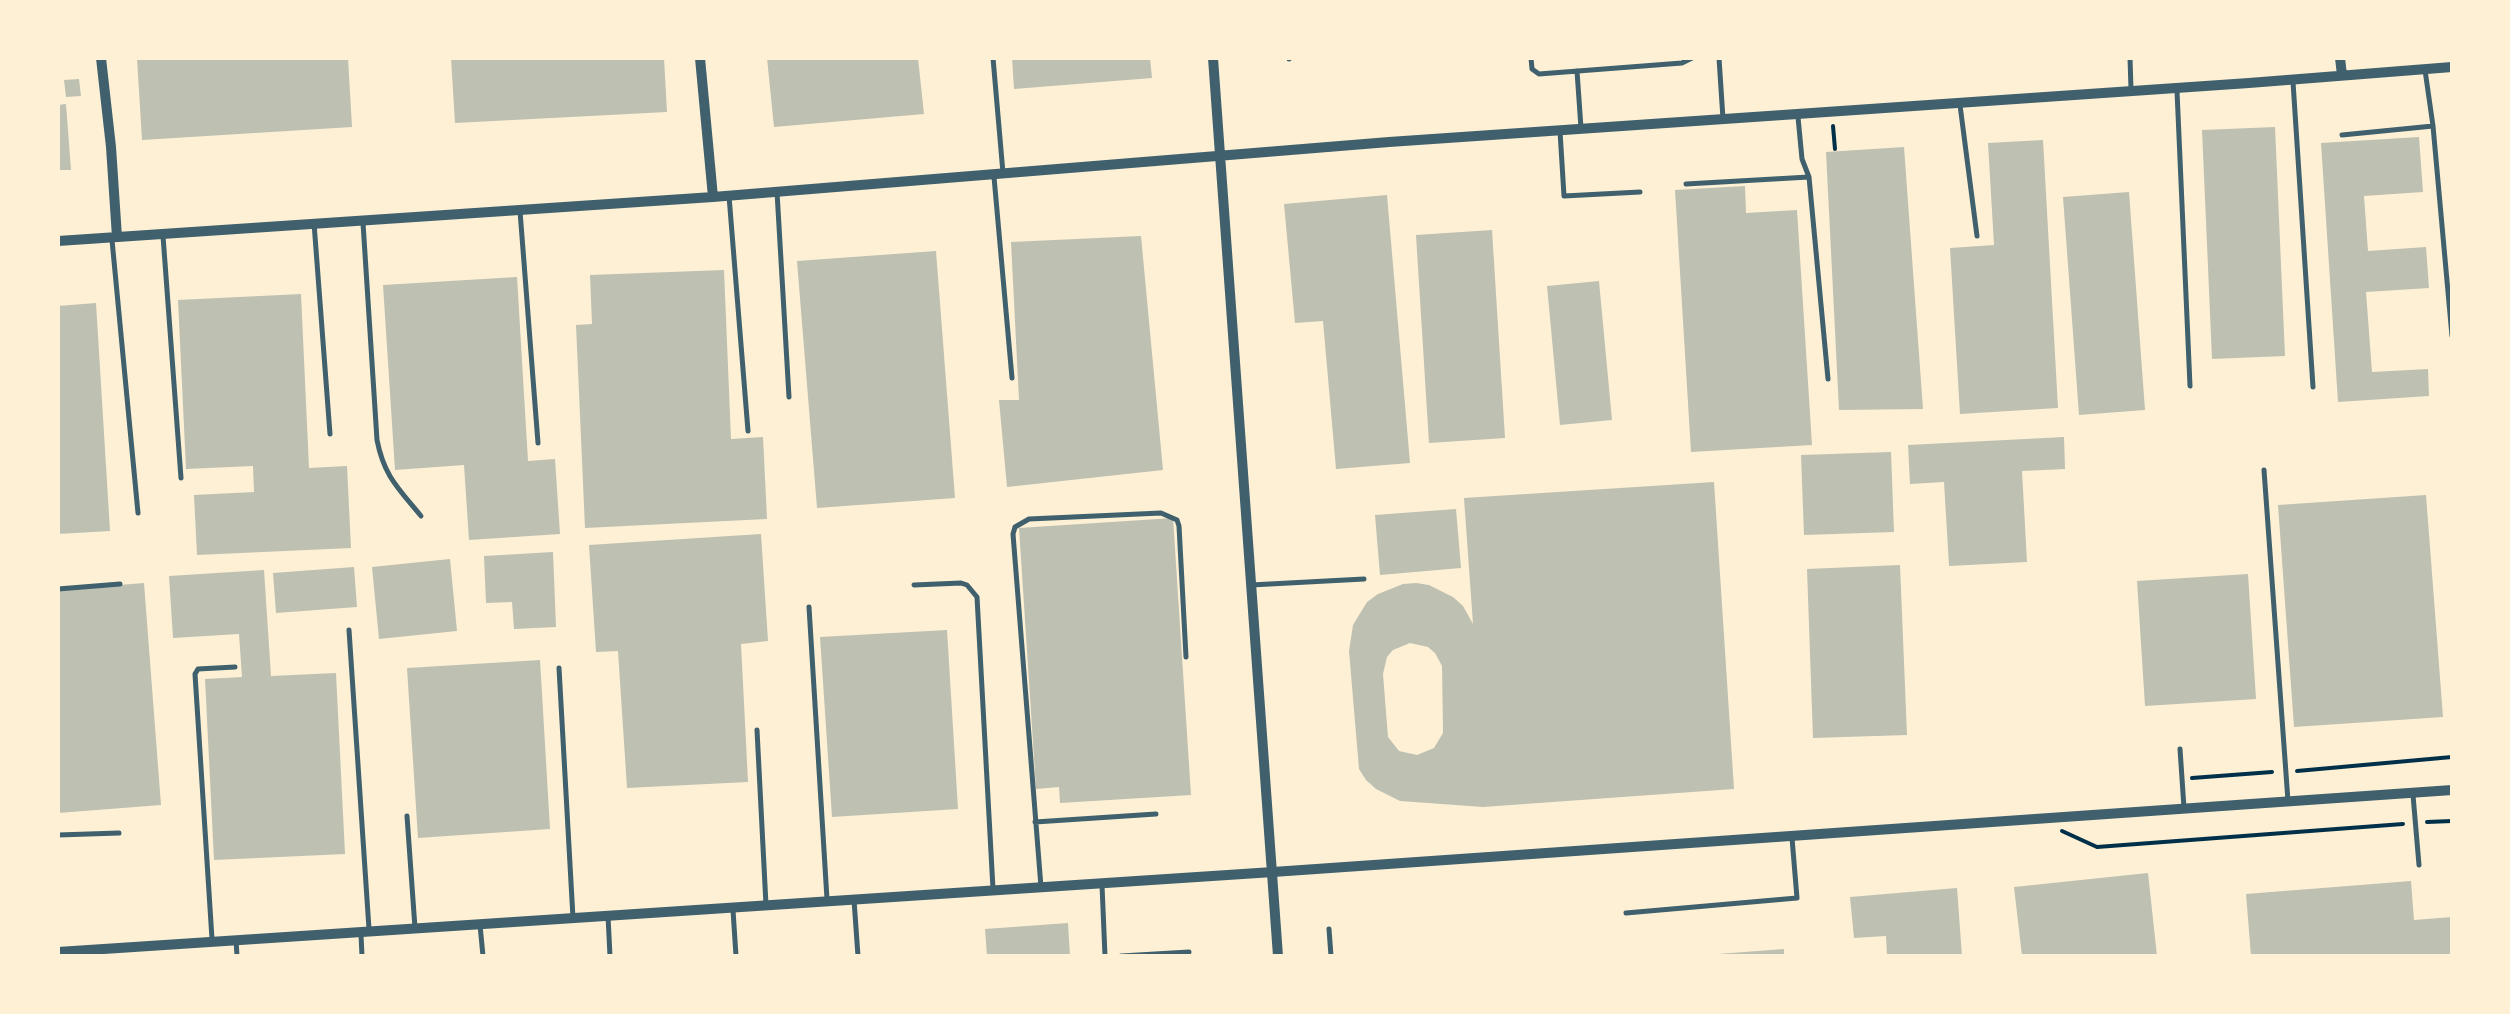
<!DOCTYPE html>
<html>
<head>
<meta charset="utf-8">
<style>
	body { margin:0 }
	#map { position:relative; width:2510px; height:1014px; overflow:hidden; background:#fdf0d5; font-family:Poppins,sans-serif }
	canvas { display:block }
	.frame { position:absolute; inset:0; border:60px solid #fdf0d5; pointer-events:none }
</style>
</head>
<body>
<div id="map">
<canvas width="2510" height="1014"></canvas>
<div class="frame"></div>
</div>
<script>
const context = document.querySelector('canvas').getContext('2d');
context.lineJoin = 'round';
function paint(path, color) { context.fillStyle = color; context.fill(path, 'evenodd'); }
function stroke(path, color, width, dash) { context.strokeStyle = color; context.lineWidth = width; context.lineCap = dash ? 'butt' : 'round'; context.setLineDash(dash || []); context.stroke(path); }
paint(new Path2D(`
	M 137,58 L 348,58 L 352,127 L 142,140 Z
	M 451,58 L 664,58 L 667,112 L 455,123 Z
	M 767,58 L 918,58 L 924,114 L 774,127 Z
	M 1012,58 L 1150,58 L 1152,78 L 1014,89 Z
	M 79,79 L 81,96 L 66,97 L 64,80 Z
	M 66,104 L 71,170 L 58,170 L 58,105 Z
	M 2275,127 L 2285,356 L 2212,359 L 2202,130 Z
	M 2419,137 L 2423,192 L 2364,196 L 2368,251 L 2426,247 L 2429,288 L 2366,292 L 2372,372 L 2428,369 L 2429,396 L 2338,402 L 2321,143 Z
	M 2043,140 L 2058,408 L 1960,414 L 1950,248 L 1994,245 L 1988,143 Z
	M 1904,147 L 1923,409 L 1839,410 L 1826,152 Z
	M 1745,186 L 1746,213 L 1797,210 L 1812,445 L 1691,452 L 1675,190 Z
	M 2129,192 L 2145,410 L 2079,415 L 2063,197 Z
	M 1387,195 L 1410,463 L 1336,469 L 1323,321 L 1295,323 L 1284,204 Z
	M 1492,230 L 1505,438 L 1429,443 L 1416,235 Z
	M 1141,236 L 1163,470 L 1007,487 L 999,400 L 1019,400 L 1011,242 Z
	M 936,251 L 955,498 L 817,508 L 797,261 Z
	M 724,270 L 731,439 L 763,437 L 767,519 L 585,528 L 576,325 L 592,324 L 590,275 Z
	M 517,277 L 528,461 L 555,459 L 560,534 L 469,540 L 464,465 L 395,470 L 383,285 Z
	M 1599,281 L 1612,420 L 1560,425 L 1547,286 Z
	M 301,294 L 309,468 L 347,466 L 351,548 L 197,555 L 194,495 L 254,492 L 253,466 L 186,469 L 178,300 Z
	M 96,303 L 110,531 L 58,534 L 58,306 Z
	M 2064,437 L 2065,469 L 2022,471 L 2027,562 L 1949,566 L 1944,482 L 1910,484 L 1908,445 Z
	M 1891,452 L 1894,532 L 1804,535 L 1801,455 Z
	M 1714,482 L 1734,789 L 1483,807 L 1400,801 L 1376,789 L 1366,780 L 1359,769 L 1349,651 L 1353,625 L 1367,602 L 1378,594 L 1403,584 L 1416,583 L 1429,585 L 1453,597 L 1463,606 L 1473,624 L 1464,498 ZM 1410,643 L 1428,647 L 1435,653 L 1442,666 L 1443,733 L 1434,748 L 1417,755 L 1399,751 L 1388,737 L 1383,674 L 1387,657 L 1393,650 Z
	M 2426,495 L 2443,717 L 2294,727 L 2278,505 Z
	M 1456,509 L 1461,568 L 1380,575 L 1375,515 Z
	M 1173,518 L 1191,795 L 1060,803 L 1059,787 L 1036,789 L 1019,528 Z
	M 761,534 L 768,641 L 741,644 L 748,782 L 627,788 L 618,651 L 596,652 L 589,545 Z
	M 553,552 L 556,627 L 514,629 L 512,602 L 486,603 L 484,556 Z
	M 450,559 L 457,631 L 379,639 L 372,567 Z
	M 1900,565 L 1907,735 L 1813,738 L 1807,569 Z
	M 354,567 L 357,607 L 276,613 L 273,573 Z
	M 264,570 L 271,676 L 336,673 L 345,854 L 214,860 L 205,679 L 242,677 L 239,634 L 173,638 L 169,576 Z
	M 2248,574 L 2256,699 L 2145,706 L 2137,581 Z
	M 144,583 L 161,805 L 58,813 L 58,590 Z
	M 947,630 L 958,809 L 832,817 L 820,637 Z
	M 540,660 L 550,829 L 418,838 L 407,668 Z
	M 2148,873 L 2157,956 L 2022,956 L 2014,887 Z
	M 2411,881 L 2414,920 L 2452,917 L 2452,956 L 2251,956 L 2246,894 Z
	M 1957,888 L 1962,956 L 1887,956 L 1886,936 L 1854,938 L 1850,897 Z
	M 1068,923 L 1070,956 L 987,956 L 985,929 Z
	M 1784,949 L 1784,956 L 1718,956 L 1718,954 Z`), '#bec0b2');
stroke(new Path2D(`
	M 1833,126 L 1835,149
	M 2297,771 L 2452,757
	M 2192,778 L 2272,772
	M 2427,822 L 2452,821
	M 2062,831 L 2097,847 L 2403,824`), '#003049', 4);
stroke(new Path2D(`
	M 993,58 L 1003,173
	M 1289,58 L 1289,59
	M 1531,58 L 1532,69 L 1539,74 L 1682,63 L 1692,58
	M 1719,58 L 1723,119
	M 2130,58 L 2131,89
	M 2425,70 L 2433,126 L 2452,336
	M 1577,71 L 1581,128
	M 2293,82 L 2313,387
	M 2177,91 L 2190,386
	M 1960,105 L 1977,236
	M 1798,117 L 1802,159 L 1809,177 L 1828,379
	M 1560,131 L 1564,196 L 1640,192
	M 2342,135 L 2433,126
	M 994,177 L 1012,378
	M 1686,184 L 1809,177
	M 777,192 L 789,397
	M 729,196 L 748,431
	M 520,211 L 538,443
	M 314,223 L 330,434
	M 363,223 L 377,440 C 384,476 398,488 421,516
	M 163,236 L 181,478
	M 112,240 L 138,513
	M 2264,470 L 2288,801
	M 914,585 L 961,583 L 967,585 L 977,597 L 993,889
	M 1251,585 L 1364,579
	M 58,589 L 120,584
	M 809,607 L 827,899
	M 349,630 L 369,929
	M 559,668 L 573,918
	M 757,730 L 766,905
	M 2180,749 L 2184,808
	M 2413,795 L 2419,865
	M 407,816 L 415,928
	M 1035,822 L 1156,814
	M 58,835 L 119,833
	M 1102,885 L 1105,956
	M 1041,887 L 1013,534 L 1015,527 L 1029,519 L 1161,513 L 1177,520 L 1179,526 L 1186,657
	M 854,900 L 858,956
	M 733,910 L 736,956
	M 1626,913 L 1797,898 L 1792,838
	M 608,916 L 610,956
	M 480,925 L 483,956
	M 1329,929 L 1331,956
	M 361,935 L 362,956
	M 212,939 L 195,674 L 198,669 L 235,667
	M 236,940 L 237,956
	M 1121,956 L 1189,952`), '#3f606c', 5);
stroke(new Path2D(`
	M 101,58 L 111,147 L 117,237
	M 700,58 L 713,197
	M 1213,58 L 1278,956
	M 2340,58 L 2342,75
	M 58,241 L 713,197 L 1389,142 L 2249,83 L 2452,67
	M 58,952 L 1273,872 L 2452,790`), '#3f606c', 10);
</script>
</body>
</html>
